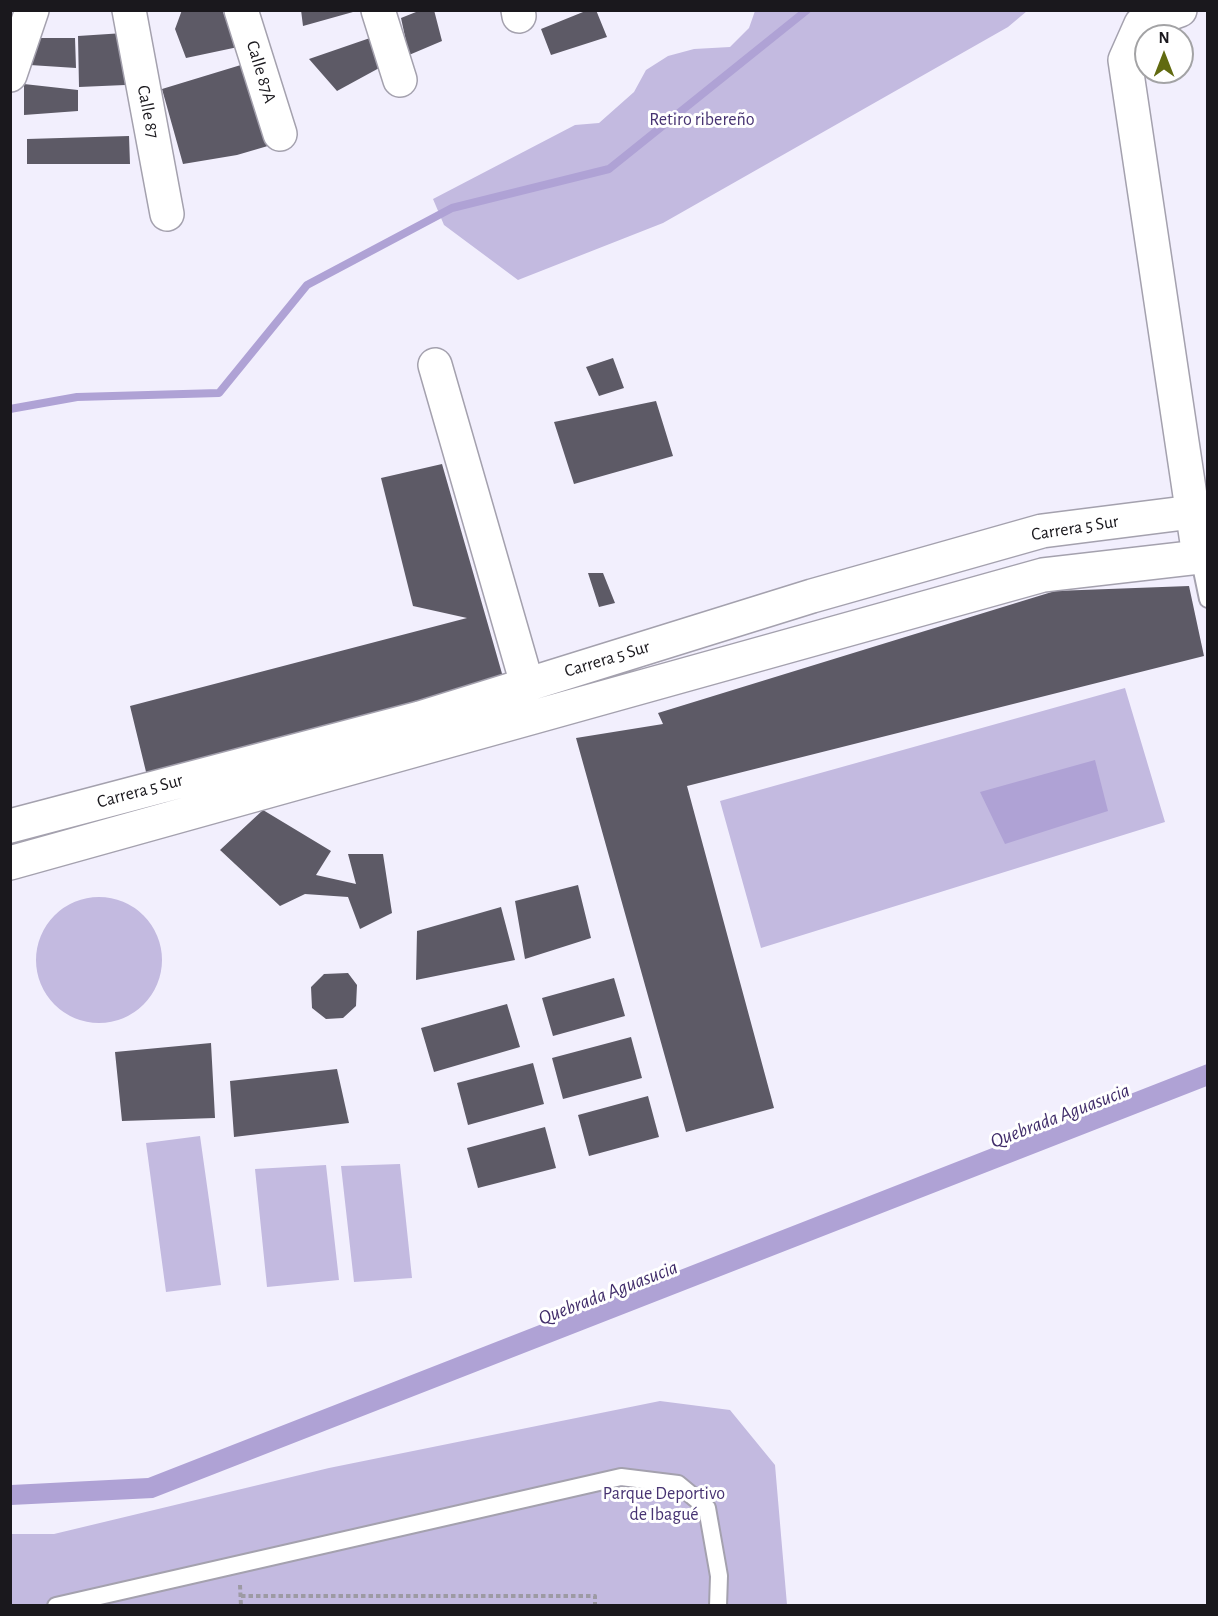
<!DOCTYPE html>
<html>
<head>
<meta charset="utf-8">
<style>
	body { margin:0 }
	#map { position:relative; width:1218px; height:1616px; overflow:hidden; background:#f2effd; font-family:"Alegreya Sans",sans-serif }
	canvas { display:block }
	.frame { position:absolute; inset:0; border:12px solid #1a181d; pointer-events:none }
	.north { position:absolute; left:1134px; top:24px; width:60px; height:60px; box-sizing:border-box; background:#fff; border:2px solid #a3a3a5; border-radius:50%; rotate:0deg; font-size:16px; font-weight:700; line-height:24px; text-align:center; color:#1a181d }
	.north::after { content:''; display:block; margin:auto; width:21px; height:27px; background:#616a10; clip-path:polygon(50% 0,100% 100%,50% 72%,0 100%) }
</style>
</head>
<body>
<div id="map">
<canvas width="1218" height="1616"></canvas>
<div class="frame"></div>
<div class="north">N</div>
</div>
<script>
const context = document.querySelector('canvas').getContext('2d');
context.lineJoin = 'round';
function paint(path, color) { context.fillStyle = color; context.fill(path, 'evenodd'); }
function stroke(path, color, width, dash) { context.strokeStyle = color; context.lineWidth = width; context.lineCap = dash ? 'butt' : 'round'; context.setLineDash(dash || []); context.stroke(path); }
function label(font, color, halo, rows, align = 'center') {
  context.font = font + ' "Alegreya Sans",sans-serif'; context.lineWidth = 6; context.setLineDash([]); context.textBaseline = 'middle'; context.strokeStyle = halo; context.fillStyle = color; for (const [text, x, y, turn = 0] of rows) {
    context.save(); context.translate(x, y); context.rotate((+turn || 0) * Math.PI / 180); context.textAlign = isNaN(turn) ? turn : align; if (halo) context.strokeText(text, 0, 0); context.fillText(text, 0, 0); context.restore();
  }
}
paint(new Path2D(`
	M 755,11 L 1027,11 L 1008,27 L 663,223 L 518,280 L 444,225 L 433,199 L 575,125 L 599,123 L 634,92 L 646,70 L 668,56 L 694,49 L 730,47 L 749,28 Z
	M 1125,688 L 1165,822 L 761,948 L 720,801 Z
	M36 960a63 63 0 1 1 126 0a63 63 0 1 1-126 0Z
	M 200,1136 L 221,1285 L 166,1292 L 146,1143 Z
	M 400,1164 L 412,1278 L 354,1282 L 341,1166 Z
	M 326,1165 L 339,1280 L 267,1287 L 255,1169 Z
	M 660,1401 L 730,1410 L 775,1465 L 787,1605 L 11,1606 L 11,1534 L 54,1534 L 329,1468 Z`), '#c3bae0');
paint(new Path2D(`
	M 1095,760 L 1108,811 L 1005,844 L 980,792 Z
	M 1207,1064 L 1207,1086 L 153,1498 L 11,1505 L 11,1485 L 148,1478 Z`), '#afa2d5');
stroke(new Path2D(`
	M 10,409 L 77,397 L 219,393 L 307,285 L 452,208 L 609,169 L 807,10`), '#afa2d5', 8);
paint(new Path2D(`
	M 182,10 L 222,10 L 238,47 L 186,58 L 175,29 Z
	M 301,10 L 352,10 L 353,12 L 303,26 Z
	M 421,10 L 434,10 L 442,41 L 409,55 L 401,18 Z
	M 588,10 L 596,10 L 607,37 L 551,55 L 541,29 Z
	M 124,33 L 125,85 L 79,87 L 78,36 Z
	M 32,38 L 75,38 L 76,68 L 30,65 Z
	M 370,38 L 381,67 L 337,91 L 309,59 Z
	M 254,61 L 278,143 L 237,155 L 183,164 L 162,89 Z
	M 24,84 L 78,90 L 78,111 L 24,115 Z
	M 129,136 L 130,164 L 27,164 L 27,139 Z
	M 613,358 L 624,388 L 599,396 L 586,367 Z
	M 656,401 L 673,456 L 574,484 L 554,422 Z
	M 442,464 L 507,691 L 148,780 L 130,706 L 467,618 L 413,606 L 381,478 Z
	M 588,573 L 603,573 L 615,603 L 599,607 Z
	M 1189,586 L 1204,656 L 687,786 L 774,1108 L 686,1132 L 576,738 L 663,724 L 658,713 L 1055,591 Z
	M 263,810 L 331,851 L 316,875 L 356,884 L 348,854 L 383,854 L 392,913 L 360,929 L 348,897 L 305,894 L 280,906 L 220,850 Z
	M 578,885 L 591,938 L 525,959 L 515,901 Z
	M 501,907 L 515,960 L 416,980 L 417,931 Z
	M 348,973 L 357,985 L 356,1006 L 343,1018 L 326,1019 L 312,1008 L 311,987 L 324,974 Z
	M 614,978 L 625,1016 L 553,1036 L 542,998 Z
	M 507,1004 L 520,1047 L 434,1072 L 421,1028 Z
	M 631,1037 L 642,1078 L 563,1099 L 552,1058 Z
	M 211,1043 L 215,1118 L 122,1121 L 115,1052 Z
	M 533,1063 L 544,1104 L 468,1125 L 457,1083 Z
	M 337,1069 L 349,1123 L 234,1137 L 230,1081 Z
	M 648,1096 L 659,1137 L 589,1156 L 578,1115 Z
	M 545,1127 L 556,1168 L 478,1188 L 467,1148 Z`), '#5d5a66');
const service = new Path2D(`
	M 1199,556 L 1208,599
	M 56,1606 L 621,1477 L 678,1484 L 707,1508 L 719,1576 L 718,1606`);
const minor = new Path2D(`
	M 129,10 L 167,214
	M 241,10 L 280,134
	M 378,10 L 400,80
	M 518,10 L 519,16
	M 1180,10 L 1141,24 L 1125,60 L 1199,556
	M 10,75 L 32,10
	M 435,365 L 527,684`);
const tertiary = new Path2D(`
	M 10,826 L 420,718 L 812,596 L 1042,531 L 1208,510
	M 10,863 L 1043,575 L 1208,556`);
stroke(service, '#a4a1ae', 20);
stroke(minor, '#a4a1ae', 36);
stroke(tertiary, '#a4a1ae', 36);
stroke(new Path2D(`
	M 240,1585 L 241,1606
	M 241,1596 L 595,1596 L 595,1606`), '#9d9aa4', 4, [4.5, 3]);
stroke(service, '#fff', 16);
stroke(minor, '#fff', 33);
stroke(tertiary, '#fff', 33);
label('18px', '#1a181d', '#fff', [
	["Calle 87A",261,72,73],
	["Calle 87",148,112,79],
	["Carrera 5 Sur",1075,528,-9],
	["Carrera 5 Sur",607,659,-17],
	["Carrera 5 Sur",140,791,-15]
]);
label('18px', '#473372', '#fff', [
	["Retiro ribereño",702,120],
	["Parque Deportivo",664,1494],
	["de Ibagué",664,1515]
]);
label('italic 20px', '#412d6a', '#fff', [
	["Quebrada Aguasucia",1060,1116,-21],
	["Quebrada Aguasucia",608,1293,-21]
]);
</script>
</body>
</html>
